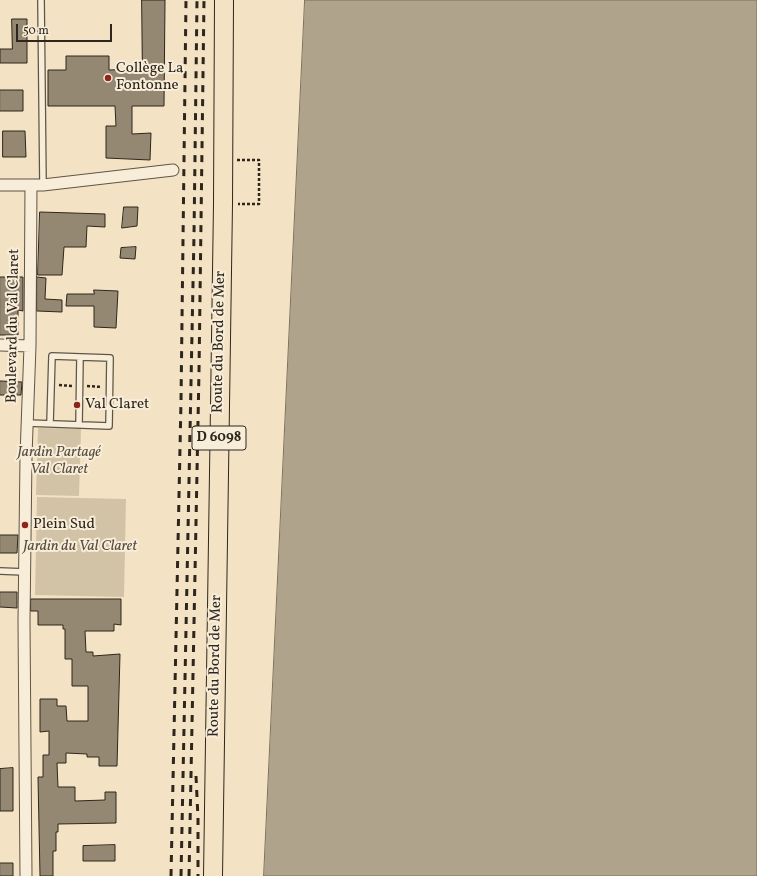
<!DOCTYPE html>
<html>
<head>
<meta charset="utf-8">
<style>
	body { margin:0 }
	#map { position:relative; width:757px; height:876px; overflow:hidden; background:#f3e3c4; font-family:Vollkorn,serif }
	canvas { display:block }
	.scale { position:absolute; left:16px; top:24px; width:96px; height:18px; box-sizing:border-box; border:2px solid #2e261c; border-top:0; padding-left:5px; font-size:12px; line-height:14px; white-space:nowrap; color:#2e261c; -webkit-text-stroke:3px #f7edd9; paint-order:stroke }
</style>
</head>
<body>
<div id="map">
<canvas width="757" height="876"></canvas>
<div class="scale">50 m</div>
</div>
<script>
const context = document.querySelector('canvas').getContext('2d');
context.lineJoin = 'round';
function paint(path, color) { context.fillStyle = color; context.fill(path, 'evenodd'); }
function stroke(path, color, width, dash) { context.strokeStyle = color; context.lineWidth = width; context.lineCap = dash ? 'butt' : 'round'; context.setLineDash(dash || []); context.stroke(path); }
function label(font, color, halo, rows, align = 'center') {
  context.font = font + ' Vollkorn,serif'; context.lineWidth = 4; context.setLineDash([]); context.textBaseline = 'middle'; context.strokeStyle = halo; context.fillStyle = color; for (const [text, x, y, turn = 0] of rows) {
    context.save(); context.translate(x, y); context.rotate((+turn || 0) * Math.PI / 180); context.textAlign = isNaN(turn) ? turn : align; if (halo) context.strokeText(text, 0, 0); context.fillText(text, 0, 0); context.restore();
  }
}
paint(new Path2D(`
	M 38,428 L 81,429 L 79,496 L 36,495 Z
	M 37,497 L 126,499 L 124,597 L 35,595 Z`), '#d2c3a7');
const water = new Path2D(`
	M 305,0 L 757,0 L 757,876 L 264,876 Z`);
paint(water, '#b0a38b');
stroke(water, '#7c715f', 1);
const building = new Path2D(`
	M 142,0 L 165,0 L 164,106 L 132,106 L 132,134 L 151,133 L 150,160 L 106,158 L 106,126 L 116,126 L 115,106 L 48,106 L 48,70 L 66,70 L 66,56 L 109,56 L 109,70 L 142,69 Z
	M 12,19 L 27,19 L 27,63 L 0,63 L 0,49 L 12,49 Z
	M 0,90 L 23,90 L 23,111 L 0,111 Z
	M 3,131 L 25,131 L 26,157 L 3,157 Z
	M 124,207 L 138,207 L 137,226 L 122,228 Z
	M 40,212 L 105,214 L 105,227 L 87,226 L 86,247 L 64,247 L 62,275 L 38,275 Z
	M 136,247 L 135,259 L 120,258 L 121,248 Z
	M 0,277 L 23,277 L 23,311 L 18,310 L 18,335 L 0,335 Z
	M 37,277 L 46,278 L 45,299 L 62,300 L 62,312 L 37,311 Z
	M 94,290 L 118,291 L 116,328 L 94,327 L 94,306 L 66,306 L 67,294 L 94,294 Z
	M 0,381 L 22,382 L 21,395 L 0,395 Z
	M 0,535 L 18,535 L 17,553 L 0,553 Z
	M 0,592 L 17,592 L 17,608 L 0,607 Z
	M 31,599 L 121,599 L 121,625 L 114,624 L 114,631 L 85,631 L 86,652 L 93,652 L 93,656 L 120,654 L 117,766 L 99,766 L 99,757 L 87,757 L 87,754 L 66,753 L 66,763 L 57,763 L 58,787 L 75,787 L 75,801 L 105,800 L 105,792 L 116,792 L 116,823 L 58,824 L 58,832 L 56,832 L 56,851 L 53,851 L 53,876 L 40,876 L 38,777 L 43,777 L 43,755 L 49,755 L 49,731 L 40,732 L 40,699 L 57,699 L 57,706 L 66,706 L 67,721 L 88,721 L 88,686 L 72,686 L 72,659 L 65,659 L 65,629 L 63,629 L 63,625 L 38,625 L 38,611 L 31,611 Z
	M 13,768 L 13,811 L 0,811 L 0,769 Z
	M 115,845 L 115,861 L 83,861 L 83,846 Z
	M 0,863 L 13,863 L 13,876 L 0,876 Z`);
paint(building, '#948873');
stroke(building, '#2e261c', 1);
const service = new Path2D(`
	M 41,0 L 43,185
	M 27,423 L 109,426 L 110,358 L 52,356 L 50,423
	M 79,425 L 80,357
	M 0,571 L 25,572`);
const minor = new Path2D(`
	M 0,185 L 43,185 L 173,170
	M 0,345 L 30,346
	M 26,876 L 24,621 L 26,456 L 30,346 L 31,185`);
const primary = new Path2D(`
	M 213,876 L 223,204 L 224,0`);
stroke(service, '#5f5546', 8);
stroke(minor, '#5f5546', 13);
stroke(primary, '#2e261c', 20);
stroke(new Path2D(`
	M 237,160 L 259,160 L 259,204 L 238,204
	M 59,385 L 72,386
	M 87,386 L 102,387`), '#2e261c', 2.5, [3, 2]);
stroke(service, '#f7edd9', 5.5);
stroke(minor, '#f7edd9', 11);
stroke(primary, '#f3e3c4', 18);
stroke(new Path2D(`
	M 196,776 L 198,818 L 198,876
	M 171,876 L 181,401 L 186,0
	M 181,876 L 194,235 L 197,0
	M 189,876 L 199,371 L 204,0`), '#2e261c', 3, [7, 7]);
for (const [x, y, r, color] of [
	[108,78,4,"#8f2418"],
	[77,405,4,"#8f2418"],
	[25,525,4,"#8f2418"]
]) { const dot = new Path2D(); dot.arc(x, y, r, 0, 2 * Math.PI); context.fillStyle = color; context.fill(dot); stroke(dot, '#f7edd9', 1.5); }
for (const [x, y, w] of [
	[219,438,54]
]) { const box = new Path2D(); box.roundRect(x - w / 2, y - 12, w, 24, 3); context.fillStyle = '#f7edd9'; context.fill(box); stroke(box, '#2e261c', 1); }
label('bold 14px', '#2e261c', null, [
	["D 6098",219,438]
]);
label('15px', '#2e261c', '#f7edd9', [
	["Collège La",116,69],
	["Fontonne",116,86],
	["Val Claret",85,405],
	["Plein Sud",33,525]
], 'left');
label('15px', '#2e261c', '#f7edd9', [
	["Boulevard du Val Claret",14,326,-89],
	["Route du Bord de Mer",220,342,-89],
	["Route du Bord de Mer",216,666,-89]
]);
label('italic 15px', '#574d3f', '#f7edd9', [
	["Jardin Partagé",59,453],
	["Val Claret",59,470],
	["Jardin du Val Claret",80,547]
]);
</script>
</body>
</html>
